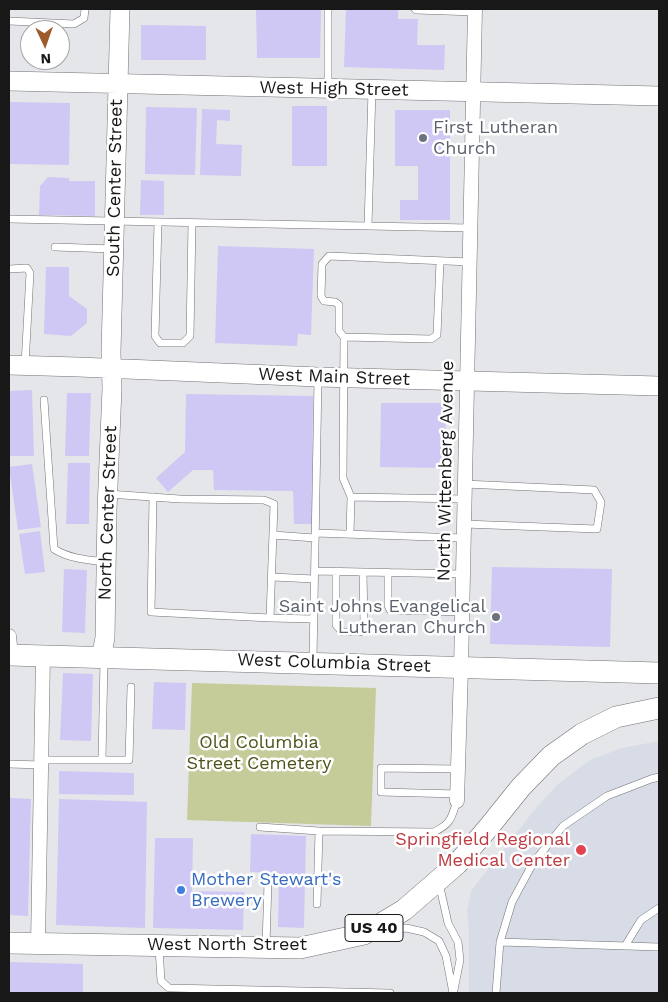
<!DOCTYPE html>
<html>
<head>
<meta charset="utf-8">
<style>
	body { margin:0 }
	#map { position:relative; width:668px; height:1002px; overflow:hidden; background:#e5e6e9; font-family:"Work Sans",sans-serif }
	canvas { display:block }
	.frame { position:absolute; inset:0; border:10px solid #181819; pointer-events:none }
	.north { position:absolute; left:20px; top:20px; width:50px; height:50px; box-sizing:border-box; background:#fff; border:1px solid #a3a3a3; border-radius:50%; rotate:177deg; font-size:14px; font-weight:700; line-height:20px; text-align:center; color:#181819 }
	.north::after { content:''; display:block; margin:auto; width:18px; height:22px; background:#9e5a2b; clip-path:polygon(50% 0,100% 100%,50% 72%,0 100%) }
</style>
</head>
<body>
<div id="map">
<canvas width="668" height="1002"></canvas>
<div class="frame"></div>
<div class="north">N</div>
</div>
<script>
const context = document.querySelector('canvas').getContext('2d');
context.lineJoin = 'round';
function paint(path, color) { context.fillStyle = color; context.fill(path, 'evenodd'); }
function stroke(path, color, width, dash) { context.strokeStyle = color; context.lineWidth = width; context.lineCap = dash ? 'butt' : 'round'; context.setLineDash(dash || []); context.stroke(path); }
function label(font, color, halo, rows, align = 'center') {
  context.font = font + ' "Work Sans",sans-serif'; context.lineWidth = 5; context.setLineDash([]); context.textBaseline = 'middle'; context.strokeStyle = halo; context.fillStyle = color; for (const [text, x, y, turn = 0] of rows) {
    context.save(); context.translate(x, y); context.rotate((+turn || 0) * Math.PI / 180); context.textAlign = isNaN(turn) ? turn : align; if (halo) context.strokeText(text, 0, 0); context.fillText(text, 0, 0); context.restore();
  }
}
paint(new Path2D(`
	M 659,741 L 659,993 L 469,993 L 469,931 L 467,912 L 471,891 L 535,809 L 558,784 L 590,760 L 622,748 Z`), '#d8dce6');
paint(new Path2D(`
	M 192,683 L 376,688 L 371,826 L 187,820 Z`), '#c5cc99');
paint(new Path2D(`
	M 256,9 L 321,9 L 320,58 L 257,58 Z
	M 346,9 L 398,9 L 398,19 L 418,19 L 417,45 L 445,45 L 444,70 L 344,67 Z
	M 141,25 L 206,26 L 206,60 L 141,60 Z
	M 9,102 L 70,103 L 69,165 L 9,164 Z
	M 292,106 L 327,106 L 327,166 L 292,166 Z
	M 146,107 L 197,108 L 195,175 L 145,174 Z
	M 202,109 L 230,110 L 230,121 L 217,120 L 216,144 L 242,145 L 241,176 L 200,175 Z
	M 395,110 L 450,110 L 450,220 L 400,220 L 400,200 L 418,200 L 418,166 L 395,166 Z
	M 48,177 L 69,178 L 69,181 L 95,181 L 95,216 L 39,215 L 40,186 Z
	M 141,180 L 164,181 L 164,215 L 140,215 Z
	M 218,246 L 314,249 L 311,335 L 298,334 L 297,346 L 215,343 Z
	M 46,267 L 69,267 L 69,296 L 87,309 L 87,323 L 71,336 L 44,334 Z
	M 32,390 L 34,456 L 9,456 L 9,391 Z
	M 67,393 L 91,393 L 89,456 L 65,456 Z
	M 186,394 L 313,396 L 312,524 L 294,524 L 293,491 L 214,490 L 213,470 L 193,470 L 168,492 L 156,478 L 185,452 Z
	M 381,403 L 446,403 L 445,468 L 380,467 Z
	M 68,463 L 90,463 L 89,524 L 66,524 Z
	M 32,464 L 41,527 L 18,530 L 9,467 Z
	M 40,531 L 45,572 L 25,574 L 19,534 Z
	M 492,567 L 612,569 L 610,647 L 490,644 Z
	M 64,569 L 87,570 L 85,633 L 62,632 Z
	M 63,673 L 93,674 L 91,741 L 60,740 Z
	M 154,682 L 186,683 L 185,730 L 152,729 Z
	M 59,771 L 134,773 L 134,795 L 59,794 Z
	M 9,798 L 31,799 L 28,916 L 9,915 Z
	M 59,799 L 147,802 L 145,928 L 56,925 Z
	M 251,834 L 306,836 L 304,928 L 278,927 L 279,873 L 250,872 Z
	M 155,838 L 193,838 L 192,891 L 244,892 L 243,930 L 153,928 Z
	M 9,962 L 83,964 L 83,993 L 9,993 Z`), '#cfc7f4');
const lane = new Path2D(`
	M 415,9 L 416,10 L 475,12
	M 9,21 L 74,24 L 84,18 L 85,9
	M 328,88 L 328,9
	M 9,219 L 471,228
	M 158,222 L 155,336 L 160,343 L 183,343 L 190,336 L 192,223
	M 368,226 L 372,90
	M 55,247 L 113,249
	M 9,269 L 27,268 L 30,273 L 25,365
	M 344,337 L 431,339 L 437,335 L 440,261
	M 44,400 L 54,549 C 70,559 88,560 106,562
	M 108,494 L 180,499 L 264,500 L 274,504 L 270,618 L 151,612 L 153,497
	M 464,499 L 351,497 L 343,478 L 344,337 L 339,331 L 339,305 L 335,302 L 324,301 L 321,296 L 322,264 L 329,256 L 470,262
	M 464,524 L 597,529 L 601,502 L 594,490 L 465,484
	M 315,533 L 463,538
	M 350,534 L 351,497
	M 273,535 L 315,538
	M 315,571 L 462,574
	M 336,571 L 336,625 L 342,632 L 360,632 L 364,624 L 363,572
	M 388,572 L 388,605 L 390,610 L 462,612
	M 272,577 L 314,579
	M 270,618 L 314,619
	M 104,660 L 102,760 L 129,760 L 131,687
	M 313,660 L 318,378
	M 41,760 L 102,760
	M 9,764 L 41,765
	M 457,794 L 381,792 L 381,768 L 458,769
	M 260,827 L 319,831
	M 439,883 L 448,923 L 458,942 L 460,960 L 454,990
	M 317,904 L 319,831 L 434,832 C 452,823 451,818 457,801
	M 384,931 L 406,928 L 424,932 L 439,941 L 446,956 L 453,993
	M 500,942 L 659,947
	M 266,945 L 268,882
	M 625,946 L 641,920 L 659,908
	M 159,947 L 161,981 L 169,988 L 390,993
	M 496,993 L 500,942 L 512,902 L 533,863 L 563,826 L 607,796 L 651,779 L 659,777`);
const street = new Path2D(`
	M 9,636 L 11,655
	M 457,801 L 461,668 L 475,9
	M 38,943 L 43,656`);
const secondary = new Path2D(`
	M 9,81 L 659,96
	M 9,365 L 78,367 L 318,377 L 659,386
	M 101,657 L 105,638 L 107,510 L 112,388 L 111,352 L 120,9`);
const primary = new Path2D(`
	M 9,655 L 659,673
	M 9,943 L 300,948 L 364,934 L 404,910 L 457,864 L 488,828 L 521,787 L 551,756 L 582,734 L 616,717 L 659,708`);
stroke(lane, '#707174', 8);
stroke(street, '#707174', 15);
stroke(secondary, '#707174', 20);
stroke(primary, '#707174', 22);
stroke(lane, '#fff', 7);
stroke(street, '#fff', 14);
stroke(secondary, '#fff', 19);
stroke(primary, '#fff', 21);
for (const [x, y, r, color] of [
	[423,138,5,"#6b7280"],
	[496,617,5,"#6b7280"],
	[581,850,6,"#e0444e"],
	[181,890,5,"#3f7fe0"]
]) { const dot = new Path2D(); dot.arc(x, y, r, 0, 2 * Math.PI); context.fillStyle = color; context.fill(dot); stroke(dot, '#fff', 2); }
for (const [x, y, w] of [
	[374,928,58]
]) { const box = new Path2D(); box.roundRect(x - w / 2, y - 13.5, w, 27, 4); context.fillStyle = '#fff'; context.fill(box); stroke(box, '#181819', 1); }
label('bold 16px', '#181819', null, [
	["US 40",374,928]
]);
label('18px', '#181819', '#fff', [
	["West High Street",334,89,1],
	["South Center Street",115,188,-89],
	["West Main Street",334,377,2],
	["North Wittenberg Avenue",446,471,-89],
	["North Center Street",108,513,-88],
	["West Columbia Street",334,663,2],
	["West North Street",227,945]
]);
label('18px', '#5b616d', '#fff', [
	["First Lutheran",433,128],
	["Church",433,149],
	["Saint Johns Evangelical",486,607,"right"],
	["Lutheran Church",486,628,"right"]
], 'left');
label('18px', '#4e5319', '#fff', [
	["Old Columbia",259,743],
	["Street Cemetery",259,764]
]);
label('18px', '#be3a42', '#fff', [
	["Springfield Regional",570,840],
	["Medical Center",570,861]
], 'right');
label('18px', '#366cbe', '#fff', [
	["Mother Stewart's",191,880],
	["Brewery",191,901]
], 'left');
</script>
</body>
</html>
